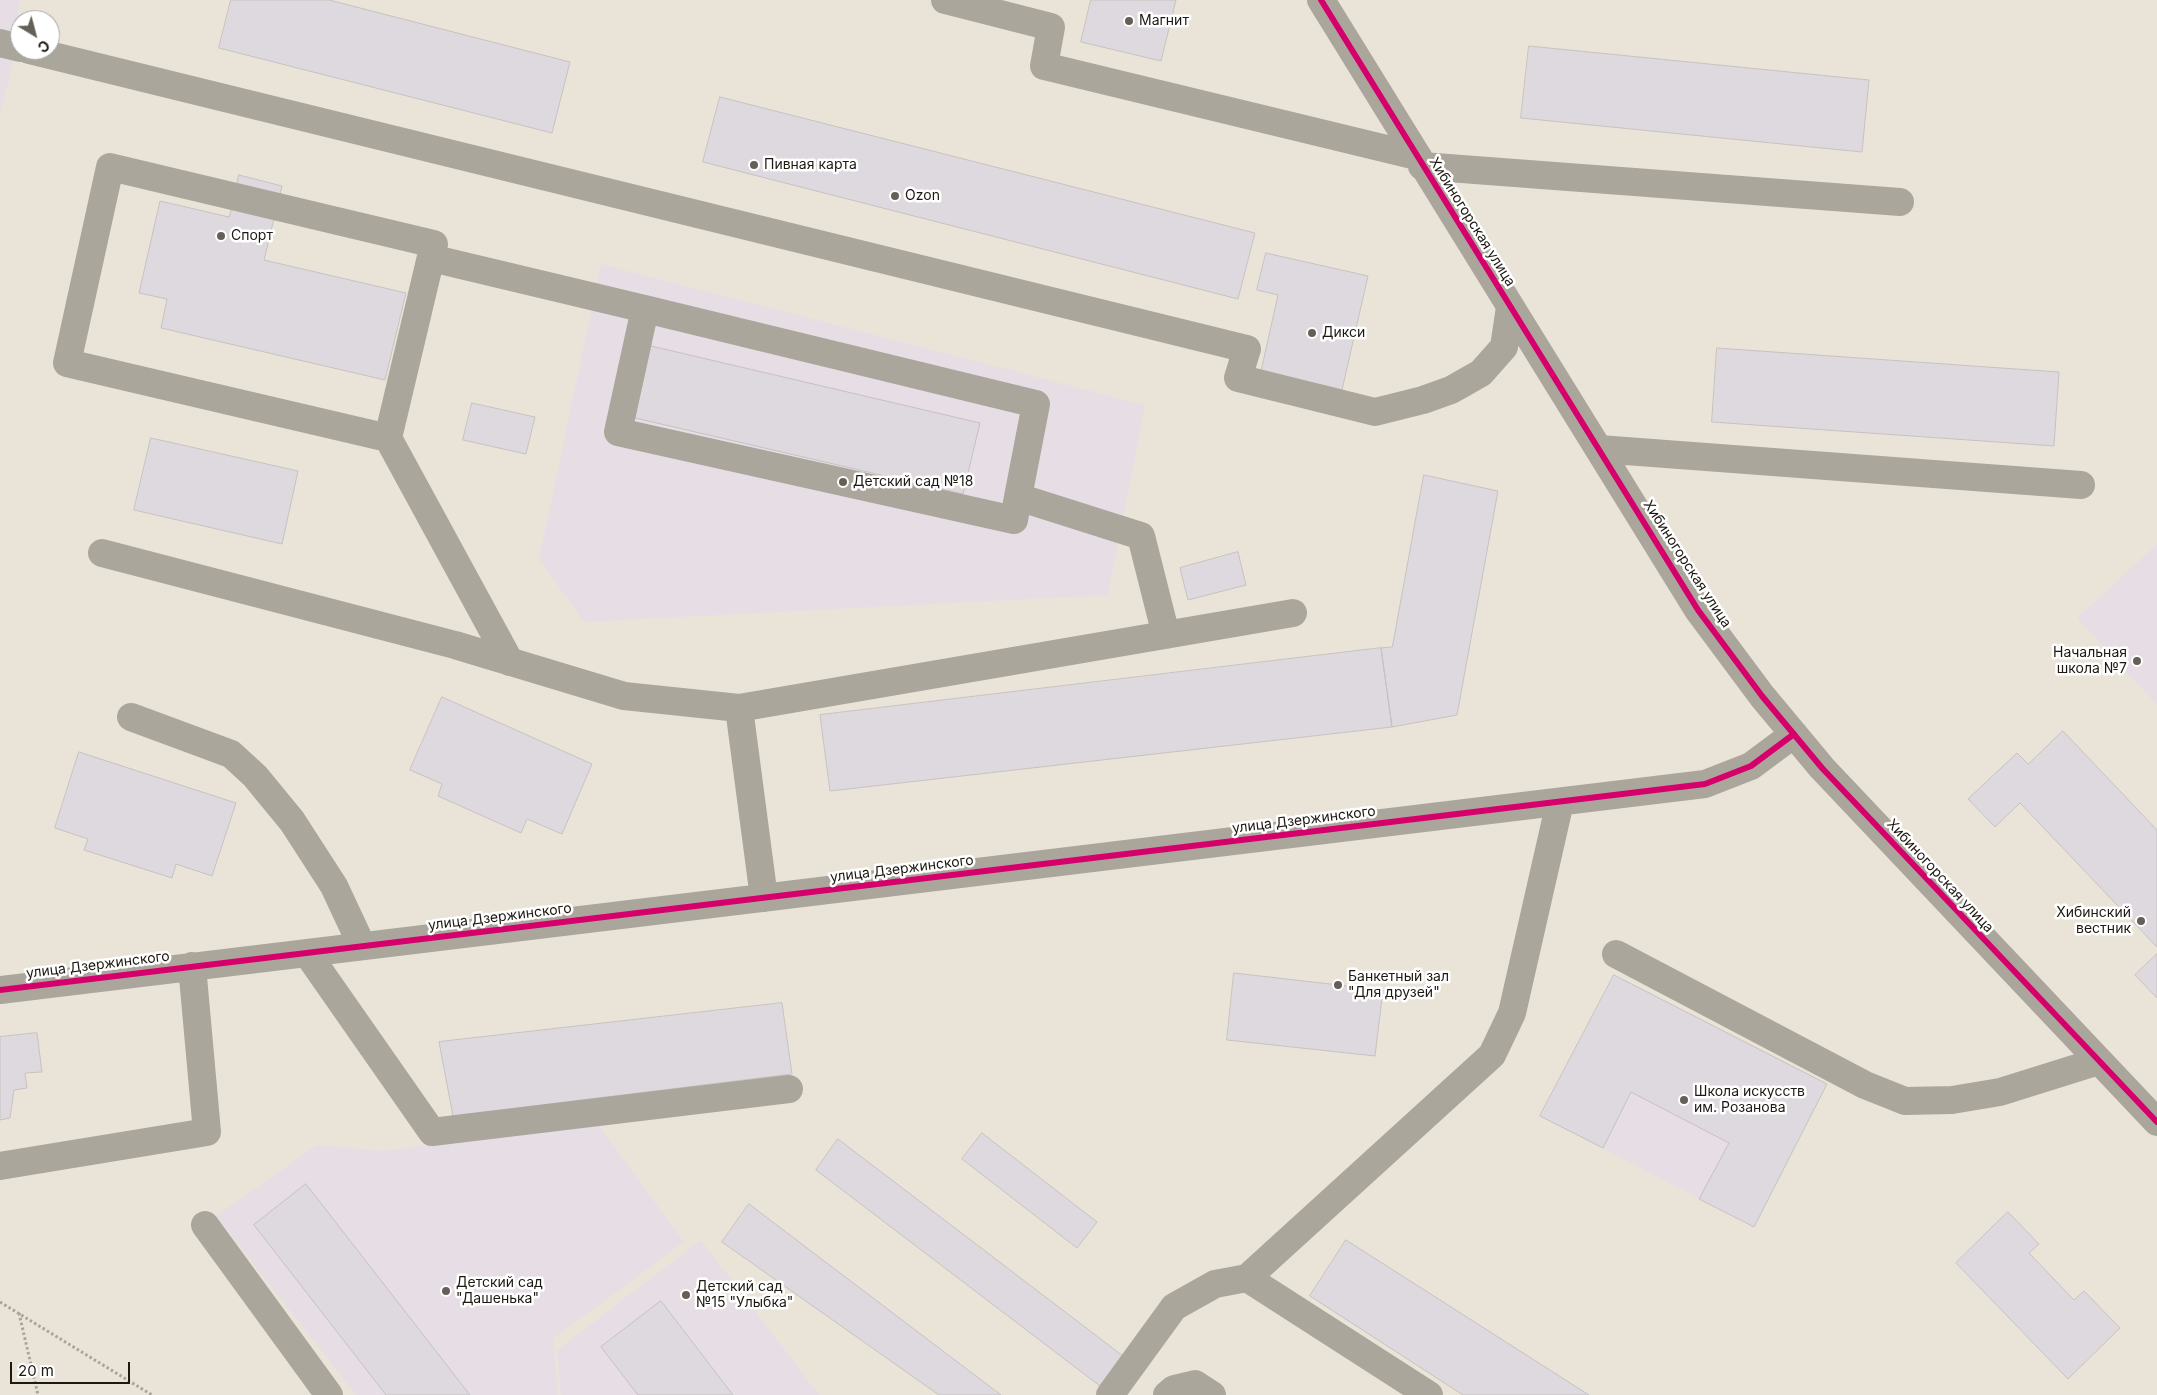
<!DOCTYPE html>
<html>
<head>
<meta charset="utf-8">
<style>
	body { margin:0 }
	#map { position:relative; width:2157px; height:1395px; overflow:hidden; background:#eae4d8; font-family:Inter,sans-serif }
	canvas { display:block }
	.north { position:absolute; left:10px; top:10px; width:50px; height:50px; box-sizing:border-box; background:#fff; border:1px solid #a5a3a0; border-radius:50%; rotate:143deg; font-size:14px; font-weight:700; line-height:20px; text-align:center; color:#1d1911 }
	.north::after { content:''; display:block; margin:auto; width:18px; height:22px; background:#656057; clip-path:polygon(50% 0,100% 100%,50% 72%,0 100%) }
	.scale { position:absolute; left:10px; top:1362px; width:120px; height:22px; box-sizing:border-box; border:2px solid #1d1911; border-top:0; padding-left:6px; font-size:15px; line-height:18px; white-space:nowrap; color:#1d1911; -webkit-text-stroke:4px #fff; paint-order:stroke }
</style>
</head>
<body>
<div id="map">
<canvas width="2157" height="1395"></canvas>
<div class="north">С</div>
<div class="scale">20 m</div>
</div>
<script>
const context = document.querySelector('canvas').getContext('2d');
context.lineJoin = 'round';
function paint(path, color) { context.fillStyle = color; context.fill(path, 'evenodd'); }
function stroke(path, color, width, dash) { context.strokeStyle = color; context.lineWidth = width; context.lineCap = dash ? 'butt' : 'round'; context.setLineDash(dash || []); context.stroke(path); }
function label(font, color, halo, rows, align = 'center') {
  context.font = font + ' Inter,sans-serif'; context.lineWidth = 5; context.setLineDash([]); context.textBaseline = 'middle'; context.strokeStyle = halo; context.fillStyle = color; for (const [text, x, y, turn = 0] of rows) {
    context.save(); context.translate(x, y); context.rotate((+turn || 0) * Math.PI / 180); context.textAlign = isNaN(turn) ? turn : align; if (halo) context.strokeText(text, 0, 0); context.fillText(text, 0, 0); context.restore();
  }
}
paint(new Path2D(`
	M 0,0 L 19,0 L 17,47 L 0,115 Z
	M 601,264 L 1145,405 L 1108,595 L 584,622 L 539,559 Z
	M 2157,544 L 2157,705 L 2077,618 Z
	M 1614,975 L 1827,1084 L 1754,1227 L 1540,1116 Z
	M 597,1123 L 684,1242 L 553,1339 L 558,1395 L 356,1395 L 216,1216 L 317,1145 L 382,1151 Z
	M 701,1240 L 819,1395 L 561,1395 L 557,1350 Z`), '#e6dee4');
const building = new Path2D(`
	M 231,0 L 329,0 L 570,62 L 552,133 L 219,48 Z
	M 1091,0 L 1176,0 L 1161,61 L 1081,42 Z
	M 1529,46 L 1869,80 L 1862,152 L 1521,118 Z
	M 720,97 L 1255,233 L 1238,299 L 703,162 Z
	M 239,175 L 282,186 L 264,260 L 406,293 L 385,380 L 161,328 L 167,299 L 139,293 L 160,201 L 229,217 Z
	M 1266,253 L 1368,276 L 1342,390 L 1261,371 L 1278,295 L 1257,290 Z
	M 651,346 L 980,423 L 963,494 L 635,418 Z
	M 1717,348 L 2059,372 L 2054,446 L 1712,422 Z
	M 472,403 L 535,417 L 526,454 L 463,440 Z
	M 151,438 L 298,471 L 282,544 L 134,510 Z
	M 1424,475 L 1498,491 L 1457,715 L 1392,727 L 1381,648 L 1392,647 Z
	M 1238,552 L 1246,585 L 1188,600 L 1180,568 Z
	M 1381,648 L 1392,727 L 830,791 L 820,715 Z
	M 442,697 L 592,764 L 562,834 L 527,819 L 521,833 L 438,796 L 442,784 L 410,770 Z
	M 2063,731 L 2157,830 L 2157,947 L 2020,803 L 1995,827 L 1968,799 L 2017,753 L 2028,764 Z
	M 79,752 L 236,803 L 212,876 L 176,864 L 172,878 L 84,850 L 88,839 L 55,828 Z
	M 2157,954 L 2157,998 L 2135,975 Z
	M 1234,973 L 1383,990 L 1375,1056 L 1227,1040 Z
	M 1614,975 L 1827,1084 L 1754,1227 L 1699,1199 L 1729,1143 L 1631,1092 L 1603,1148 L 1540,1116 Z
	M 782,1003 L 792,1074 L 453,1116 L 439,1042 Z
	M 37,1033 L 42,1072 L 25,1073 L 27,1088 L 14,1090 L 10,1118 L 0,1120 L 0,1037 Z
	M 982,1133 L 1097,1222 L 1077,1248 L 962,1159 Z
	M 838,1139 L 1123,1356 L 1100,1386 L 816,1170 Z
	M 306,1184 L 470,1395 L 386,1395 L 254,1225 Z
	M 749,1204 L 1001,1395 L 939,1395 L 722,1242 Z
	M 2008,1212 L 2039,1244 L 2029,1253 L 2074,1300 L 2084,1291 L 2120,1328 L 2068,1379 L 1956,1263 Z
	M 1346,1240 L 1589,1395 L 1463,1395 L 1310,1296 Z
	M 661,1301 L 733,1395 L 638,1395 L 601,1347 Z`);
paint(building, '#ded8df');
stroke(building, '#c6c2c0', 1);
stroke(new Path2D(`
	M 0,1302 L 152,1395
	M 19,1313 L 38,1395`), '#a9a39c', 3, [2.5, 2.5]);
stroke(new Path2D(`
	M 945,0 L 1051,27 L 1044,66 L 1416,156
	M 1321,0 L 1698,610 L 1762,696 L 1822,768 L 2157,1122
	M 0,43 L 20,48
	M 29,50 L 1247,349 L 1238,378 L 1375,412 L 1423,400 L 1451,390 L 1481,373 L 1504,347 L 1510,307
	M 1422,166 L 1900,202
	M 431,258 L 645,309
	M 388,438 L 434,244 L 110,167 L 67,363 L 388,438 L 510,662
	M 1599,449 L 2081,485
	M 1018,497 L 1036,404 L 645,309 L 618,432 L 1014,520 L 1018,497 L 1141,536 L 1166,635
	M 102,553 L 455,645 L 624,696 L 739,708 L 764,898
	M 739,708 L 1293,613
	M 131,717 L 231,754 L 255,776 L 292,821 L 334,886 L 362,946
	M 307,953 L 432,1132 L 789,1089
	M 1616,954 L 1865,1085 L 1905,1101 L 1952,1100 L 2000,1092 L 2099,1061
	M 0,990 L 1705,784 L 1751,766 L 1794,734
	M 0,1166 L 207,1132 L 192,966
	M 205,1225 L 329,1395
	M 1247,1278 L 1492,1055 L 1512,1013 L 1560,802
	M 1110,1395 L 1174,1307 L 1215,1284 L 1247,1278 L 1429,1395
	M 1167,1395 L 1174,1389 L 1195,1384 L 1212,1395`), '#aaa69c', 28);
stroke(new Path2D(`
	M 1321,0 L 1698,610 L 1762,696 L 1822,768 L 2157,1122
	M 0,990 L 1705,784 L 1751,766 L 1794,734`), '#d6006c', 6);
for (const [x, y, r, color] of [
	[1129,21,5,"#656057"],
	[754,165,5,"#656057"],
	[895,196,5,"#656057"],
	[221,236,5,"#656057"],
	[1312,333,5,"#656057"],
	[843,482,5,"#656057"],
	[2137,661,5,"#656057"],
	[2141,921,5,"#656057"],
	[1338,985,5,"#656057"],
	[1684,1100,5,"#656057"],
	[446,1291,5,"#656057"],
	[686,1295,5,"#656057"]
]) { const dot = new Path2D(); dot.arc(x, y, r, 0, 2 * Math.PI); context.fillStyle = color; context.fill(dot); stroke(dot, '#fff', 2); }
label('14px', '#1d1911', '#fff', [
	["Магнит",1139,21],
	["Пивная карта",764,165],
	["Ozon",905,196],
	["Спорт",231,236],
	["Дикси",1322,333],
	["Детский сад №18",853,482],
	["Начальная",2127,653,"right"],
	["школа №7",2127,669,"right"],
	["Хибинский",2131,913,"right"],
	["вестник",2131,929,"right"],
	["Банкетный зал",1348,977],
	["\"Для друзей\"",1348,993],
	["Школа искусств",1694,1092],
	["им. Розанова",1694,1108],
	["Детский сад",456,1283],
	["\"Дашенька\"",456,1299],
	["Детский сад",696,1287],
	["№15 \"Улыбка\"",696,1303]
], 'left');
label('14px', '#1d1911', '#fff', [
	["Хибиногорская улица",1472,222,58],
	["Хибиногорская улица",1687,564,57],
	["улица Дзержинского",1304,820,-7],
	["улица Дзержинского",902,869,-7],
	["Хибиногорская улица",1940,876,47],
	["улица Дзержинского",500,917,-7],
	["улица Дзержинского",98,965,-7]
]);
</script>
</body>
</html>
